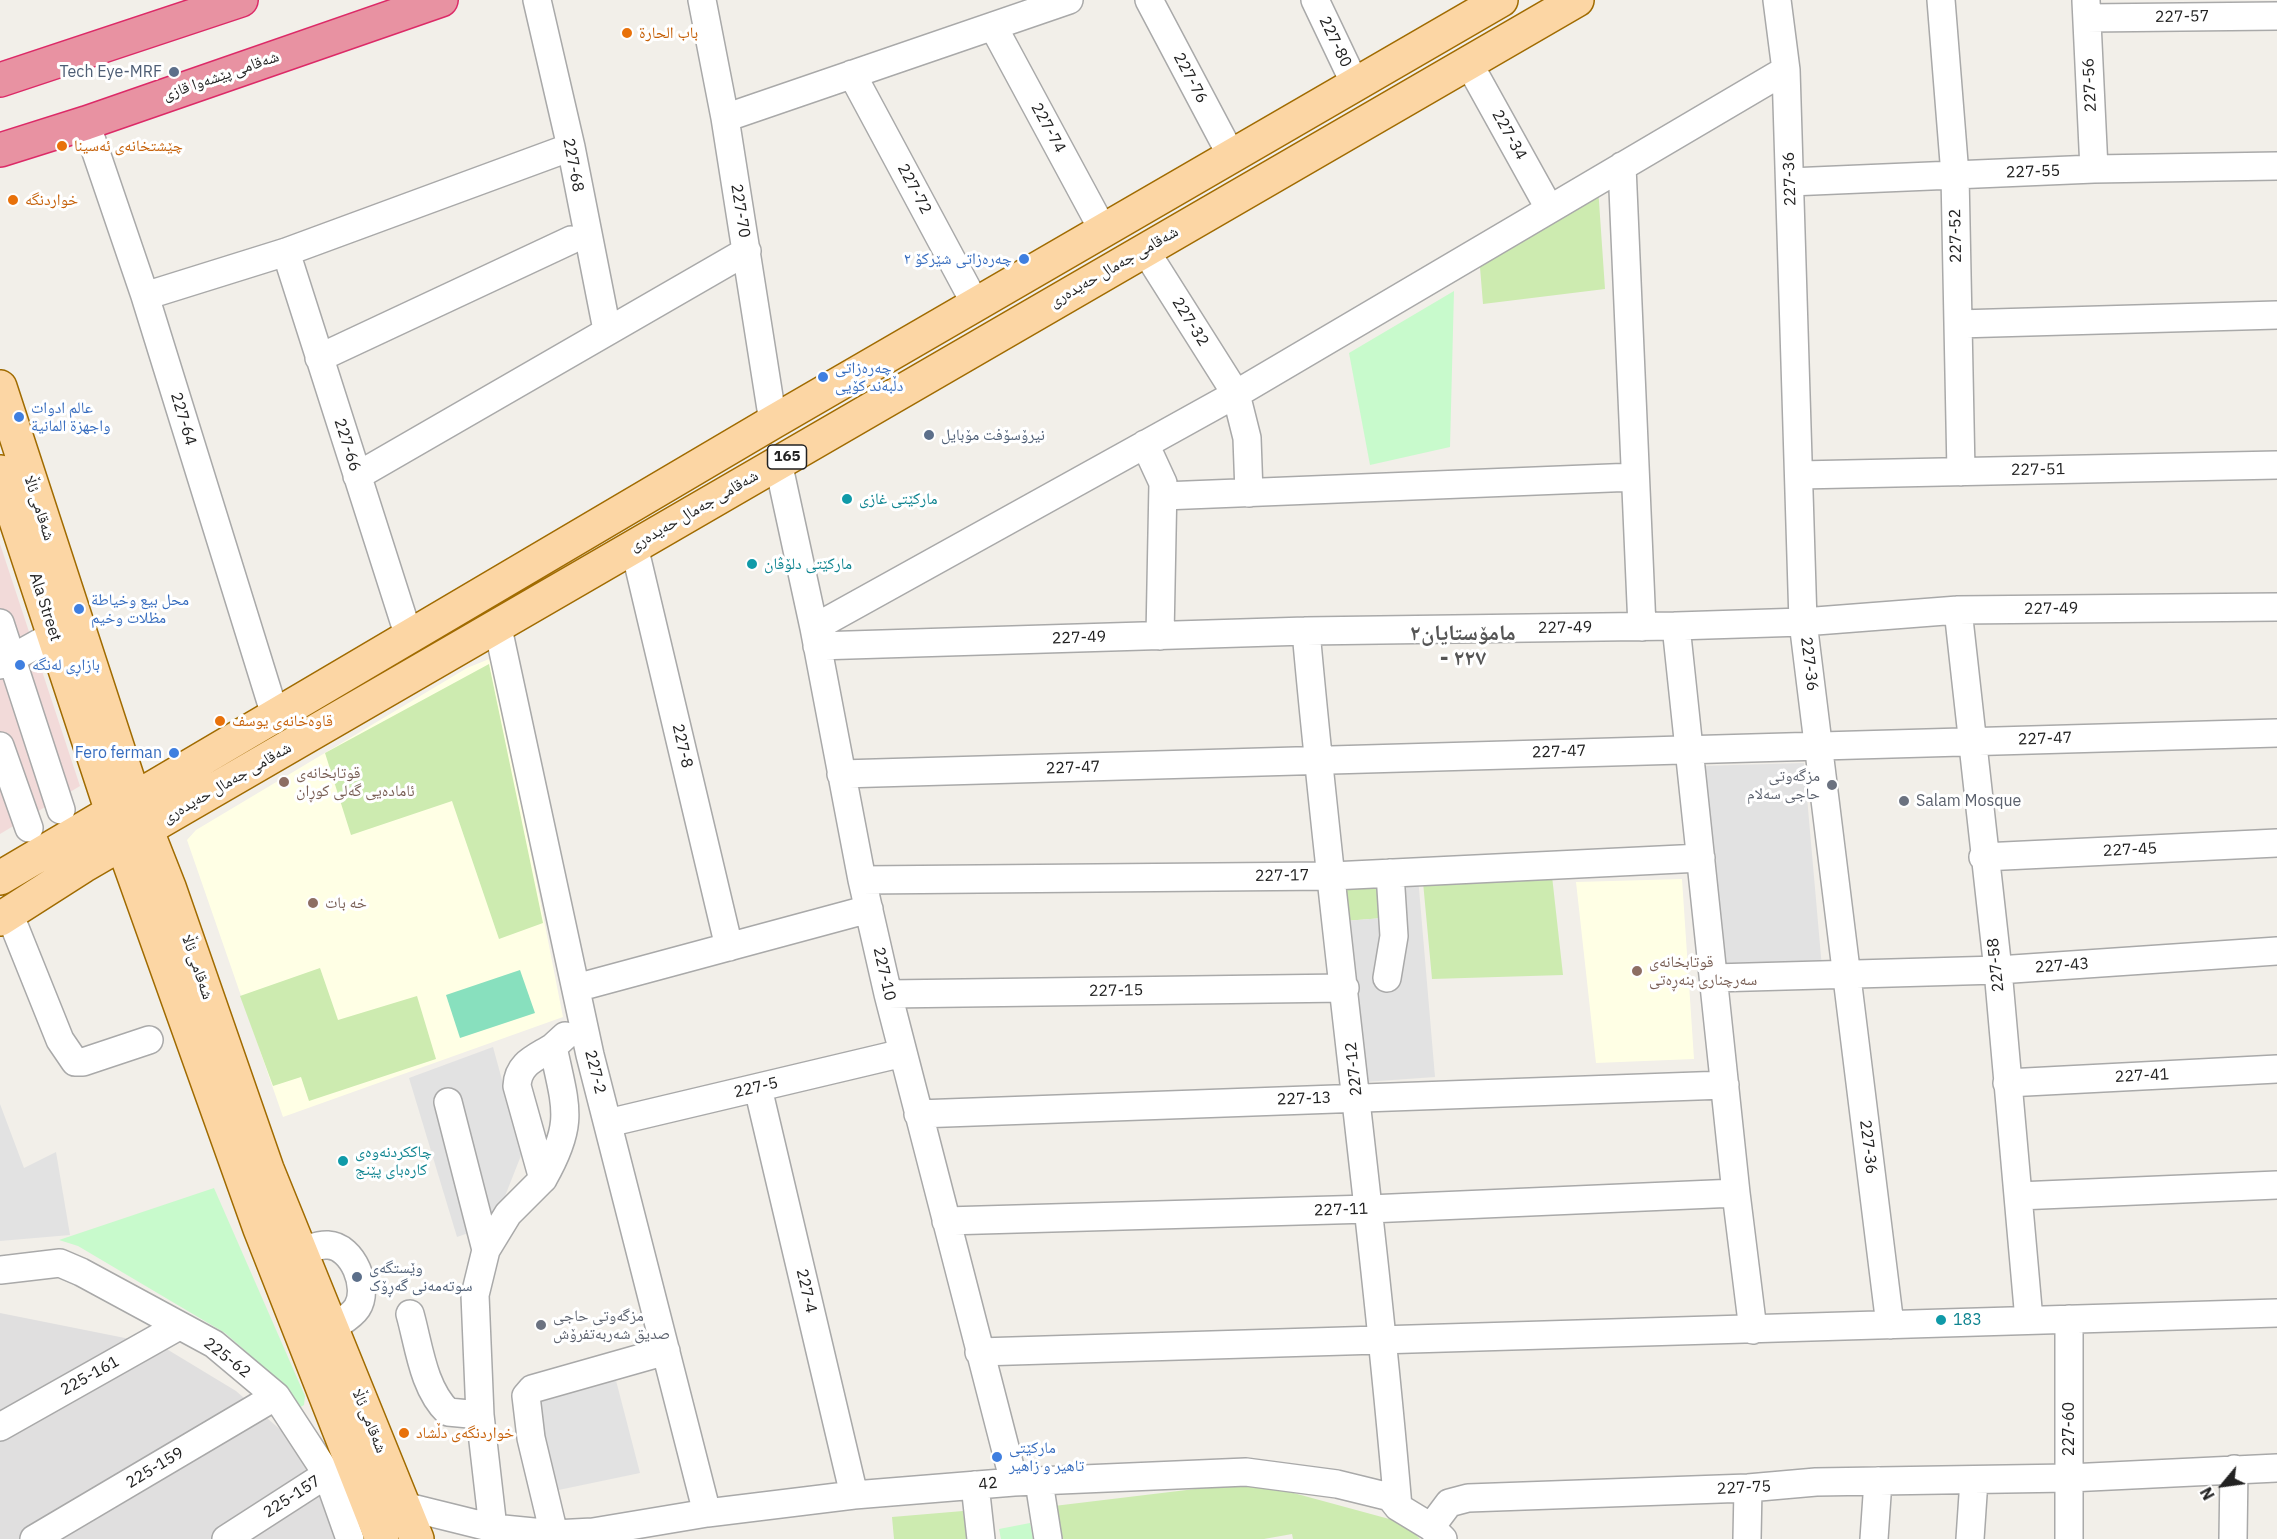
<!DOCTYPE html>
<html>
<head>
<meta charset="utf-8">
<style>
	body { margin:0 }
	#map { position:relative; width:2277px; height:1539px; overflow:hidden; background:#f2efe9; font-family:"IBM Plex Sans",sans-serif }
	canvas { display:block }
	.north { position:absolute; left:2193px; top:1455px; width:60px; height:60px; -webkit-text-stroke:4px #fff; paint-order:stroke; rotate:241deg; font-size:16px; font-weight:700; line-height:24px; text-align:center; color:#222 }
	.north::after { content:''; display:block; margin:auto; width:21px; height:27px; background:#222; clip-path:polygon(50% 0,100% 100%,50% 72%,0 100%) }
</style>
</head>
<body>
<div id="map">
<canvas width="2277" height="1539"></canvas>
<div class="north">N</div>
</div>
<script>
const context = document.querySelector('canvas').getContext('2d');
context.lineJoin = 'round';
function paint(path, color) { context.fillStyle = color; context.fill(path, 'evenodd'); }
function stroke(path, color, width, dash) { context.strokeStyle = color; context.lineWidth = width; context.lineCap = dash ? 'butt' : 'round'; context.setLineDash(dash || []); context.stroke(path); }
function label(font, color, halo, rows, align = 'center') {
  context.font = font + ' "IBM Plex Sans","Noto Naskh Arabic",sans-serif'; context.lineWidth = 6; context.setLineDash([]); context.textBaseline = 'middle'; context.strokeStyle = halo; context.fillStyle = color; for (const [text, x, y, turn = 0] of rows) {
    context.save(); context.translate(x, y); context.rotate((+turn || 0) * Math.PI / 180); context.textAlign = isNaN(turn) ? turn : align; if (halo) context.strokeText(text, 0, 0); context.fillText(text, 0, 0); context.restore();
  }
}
paint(new Path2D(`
	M 0,1313 L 160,1345 L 236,1391 L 283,1432 L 361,1539 L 0,1539 Z`), '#e0dfdf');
paint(new Path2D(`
	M 0,544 L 80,786 L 0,834 Z`), '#f2dad9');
paint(new Path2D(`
	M 489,659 L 494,665 L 563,1017 L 283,1117 L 187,840 L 196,830 L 467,668 Z
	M 1682,879 L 1694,1059 L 1596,1063 L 1576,882 Z`), '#ffffe5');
paint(new Path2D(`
	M 1598,187 L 1605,289 L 1483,304 L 1479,255 Z
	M 489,664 L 543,923 L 499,939 L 452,801 L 351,835 L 325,753 Z
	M 1552,876 L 1563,975 L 1432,979 L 1423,882 Z
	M 1377,877 L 1383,918 L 1345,921 L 1341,882 Z
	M 320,968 L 338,1020 L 417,996 L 436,1059 L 309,1101 L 301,1077 L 273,1086 L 240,996 Z
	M 1253,1482 L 1404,1523 L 1420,1539 L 1293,1539 L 1292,1534 L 1264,1539 L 1060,1539 L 1054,1506 Z
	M 963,1511 L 967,1539 L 894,1539 L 892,1517 Z`), '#cdebb0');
paint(new Path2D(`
	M 1454,291 L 1450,447 L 1370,465 L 1349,353 Z
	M 214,1188 L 305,1396 L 304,1405 L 297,1409 L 249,1354 L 225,1333 L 78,1246 L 59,1240 Z
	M 1030,1523 L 1033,1539 L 1001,1539 L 999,1529 Z`), '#c8facc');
paint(new Path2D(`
	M 520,970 L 535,1013 L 460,1038 L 446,995 Z`), '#88e0be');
paint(new Path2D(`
	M 1804,763 L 1822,968 L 1724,975 L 1700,766 Z
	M 1377,877 L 1418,877 L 1435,1077 L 1365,1082 L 1345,921 L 1383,918 Z
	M 493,1047 L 522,1153 L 494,1224 L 457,1237 L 409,1078 Z
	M 0,1104 L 24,1168 L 56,1152 L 70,1235 L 0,1241 Z
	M 612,1365 L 640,1473 L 549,1492 L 526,1396 Z`), '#e2e2e2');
const minor = new Path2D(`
	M 537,0 L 571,147 L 607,330
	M 702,0 L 725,118 L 773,422
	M 1149,0 L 1231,155
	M 1315,0 L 1355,84
	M 1777,0 L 1786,70 L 1803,622 L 1890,1325
	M 1941,0 L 1955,175 L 1961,472
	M 2086,1 L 2094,169
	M 2087,18 L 2277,16
	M 993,26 L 1103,230
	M 1468,62 L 1549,208
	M 852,74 L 976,305
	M 725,118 L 1069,0
	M 86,123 L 145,296 L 275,715
	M 1622,166 L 1642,627
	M 1790,182 L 2094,169 L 2277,166
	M 1145,250 L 1236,394 L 1247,438 L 1249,493
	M 286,252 L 409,637
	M 145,296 L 286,252 L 571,147
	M 1958,324 L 2277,315
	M 319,358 L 571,240
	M 1145,444 L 1163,483 L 1160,636
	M 778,462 L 814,628 L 862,880 L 888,994 L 1014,1482
	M 1799,475 L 2277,465
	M 357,476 L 747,251
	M 1163,496 L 1635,477
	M 634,546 L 729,947
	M 1958,610 L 1998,970 L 2029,1320
	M 0,623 L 61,810
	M 1676,626 L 1736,1193 L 1753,1330
	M 498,628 L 590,1055 L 707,1513
	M 814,628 L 1236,394 L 1786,70
	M 1306,631 C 1332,924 1373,1214 1398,1507
	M 817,646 L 1306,631 L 1676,626 L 1803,622 L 1958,610 L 2277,607
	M 0,665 L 41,642
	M 0,746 L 29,828
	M 841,774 L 2277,733
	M 1983,857 L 2277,843
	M 862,880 L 1332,876 L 1701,858
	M 9,913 L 60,1040 L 75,1062 L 83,1062 L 149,1040
	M 1387,978 L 1394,936 L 1390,873
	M 1714,978 L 1998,970 L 2277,951
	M 576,988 L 869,909
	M 888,994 L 1345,988
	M 2007,1083 L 2277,1069
	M 758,1088 L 854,1495
	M 448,1102 L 486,1250
	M 918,1114 L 1725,1085
	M 608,1123 L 903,1053
	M 543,1179 C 575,1123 566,1108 553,1047 L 565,1036
	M 2018,1196 L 2277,1185
	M 946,1221 L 1369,1209 L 1736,1193
	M 300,1251 C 309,1249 319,1244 328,1245 C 353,1246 370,1288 357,1308 C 351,1317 340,1322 332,1328
	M 0,1270 L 60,1263 L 81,1272 L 214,1344 L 276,1396 L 327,1474 L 350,1539
	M 410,1314 C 419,1346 423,1388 448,1412 L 480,1415
	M 979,1352 L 2277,1313
	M 0,1427 L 179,1326
	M 1039,1482 L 1048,1539
	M 975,1485 L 981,1539
	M 404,1506 L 493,1528 L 554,1534 L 593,1532 L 707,1513 L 854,1495 L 1014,1482 L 1246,1472 L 1337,1484 L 1390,1497 L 1398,1507 L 1431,1527 L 1443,1539
	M 1431,1527 L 1449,1503 L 1468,1498 L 1748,1488 L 1816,1482 L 2069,1478 L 2277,1468
	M 493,1528 L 480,1415 L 475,1295 L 486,1250 L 508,1214 L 543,1179 L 517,1086 C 518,1063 536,1058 553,1047
	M 554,1534 L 531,1438 L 526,1396 L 532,1389 L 666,1351
	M 34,1539 L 276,1396
	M 226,1539 L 327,1474
	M 1747,1539 L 1748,1488
	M 1874,1539 L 1878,1481
	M 1970,1539 L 1974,1480
	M 2069,1539 L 2069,1319
	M 2233,1539 L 2234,1469`);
const major = new Path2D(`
	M 0,387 L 134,798 L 169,887 L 267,1169 L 417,1539
	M 0,472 L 123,845 L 260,1229 L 382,1539
	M 0,878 L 773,422 L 1501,0
	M 0,919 L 83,866 L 1577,0`);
const highway = new Path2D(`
	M 0,80 L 241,0
	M 0,150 L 86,123 L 441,0`);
stroke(minor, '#a9a9a9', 30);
stroke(major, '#a06b00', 36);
stroke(highway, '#dc2a67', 36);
stroke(minor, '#fff', 27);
stroke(major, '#fcd6a4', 33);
stroke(highway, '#e892a2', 33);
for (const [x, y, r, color] of [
	[627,33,6,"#e8710a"],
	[174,72,6,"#5c6f8a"],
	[62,146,6,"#e8710a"],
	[13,200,6,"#e8710a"],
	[1024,259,6,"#3f7fe0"],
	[823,377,6,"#3f7fe0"],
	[19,417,6,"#3f7fe0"],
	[929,435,6,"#5c6f8a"],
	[847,499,6,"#0f9aa8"],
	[752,564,6,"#0f9aa8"],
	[79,609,6,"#3f7fe0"],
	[20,665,6,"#3f7fe0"],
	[220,721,6,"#e8710a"],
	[174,753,6,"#3f7fe0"],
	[284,782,6,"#8d6e63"],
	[1832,785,6,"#6b7280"],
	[1904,801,6,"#6b7280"],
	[313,903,6,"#8d6e63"],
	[1637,971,6,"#8d6e63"],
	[343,1161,6,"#0f9aa8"],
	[357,1277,6,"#5c6f8a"],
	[1941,1320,6,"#0f9aa8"],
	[541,1325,6,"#6b7280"],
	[404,1433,6,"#e8710a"],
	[997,1457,6,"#3f7fe0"]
]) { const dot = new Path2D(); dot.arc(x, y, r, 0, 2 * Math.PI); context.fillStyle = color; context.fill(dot); stroke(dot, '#fff', 2); }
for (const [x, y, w] of [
	[787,457,39]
]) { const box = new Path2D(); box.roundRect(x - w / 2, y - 12, w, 24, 4.5); context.fillStyle = '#fff'; context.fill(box); stroke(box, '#222', 1.5); }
label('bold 15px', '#222', null, [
	["165",787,457]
]);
label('16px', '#222', '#fff', [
	["227-57",2182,17,-1],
	["227-80",1335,42,64],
	["شەقامی پێشەوا قازی",221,76,-19],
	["227-76",1190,78,62],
	["227-56",2090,85,-93],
	["227-74",1048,128,61],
	["227-34",1509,135,61],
	["227-68",573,165,79],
	["227-55",2033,172,-2],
	["227-36",1790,179,-92],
	["227-72",914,189,62],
	["227-70",740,211,81],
	["227-52",1956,236,-91],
	["شەقامی جەمال حەیدەری",1114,267,-30],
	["227-32",1190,322,58],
	["227-64",183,419,73],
	["227-66",347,445,72],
	["227-51",2038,470,-1],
	["شه‌قامی ئاڵا",39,508,72],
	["شەقامی جەمال حەیدەری",694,511,-30],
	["Ala Street",45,607,72],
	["227-49",2051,609,-1],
	["227-49",1565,628,-1],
	["227-49",1079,638,-2],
	["227-36",1809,664,83],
	["227-47",2045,739,-2],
	["227-8",682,746,77],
	["227-47",1559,752,-2],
	["227-47",1073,768,-2],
	["شەقامی جەمال حەیدەری",227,783,-30],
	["227-45",2130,850,-3],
	["227-17",1282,876,-1],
	["227-58",1996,965,-96],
	["227-43",2062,966,-4],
	["شه‌قامی ئاڵا",197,967,71],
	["227-10",884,974,77],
	["227-15",1116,991,-1],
	["227-12",1354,1069,-96],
	["227-2",595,1072,76],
	["227-41",2142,1076,-3],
	["227-5",756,1088,-13],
	["227-13",1304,1099,-2],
	["227-36",1868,1147,83],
	["227-11",1341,1210,-2],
	["227-4",806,1291,77],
	["225-62",227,1358,38],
	["225-161",90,1376,-29],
	["شه‌قامی ئاڵا",369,1421,68],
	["227-60",2069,1429,-90],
	["225-159",155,1468,-31],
	["42",988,1484,-5],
	["227-75",1744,1488,-3],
	["225-157",292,1497,-33]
]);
label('16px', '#c56008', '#fff', [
	["باب الحارة",639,33],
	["چێشتخانەی ئەسینا",74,146],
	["خواردنگە",25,200],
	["قاوەخانەی یوسف",232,721],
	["خواردنگەی دڵشاد",416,1433]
], 'left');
label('16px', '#4e5e75', '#fff', [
	["Tech Eye-MRF",162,72,"right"],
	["نیرۆسۆفت مۆبایل",941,435],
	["وێستگەی",369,1268],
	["سوتەمەنی گەڕۆک",369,1286]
], 'left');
label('16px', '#366cbe', '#fff', [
	["چەرەزاتی شێرکۆ ٢",1012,259,"right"],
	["چەرەزاتی",835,368],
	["دڵبەند کۆیی",835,386],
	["عالم ادوات",31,408],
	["واجهزة المانية",31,426],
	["محل بيع وخياطة",91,600],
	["مظلات وخيم",91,618],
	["بازاڕی لەنگە",32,665],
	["Fero ferman",162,753,"right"],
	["ماركێتی",1009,1448],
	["تاهیر و زاهیر",1009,1466]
], 'left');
label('16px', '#0d838f', '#fff', [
	["ماركێتی غازی",859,499],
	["ماركێتی دلۆڤان",764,564],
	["چاككردنەوەی",355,1152],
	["كارەبای پێنج",355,1170],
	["183",1953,1320]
], 'left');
label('16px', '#785e54', '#fff', [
	["قوتابخانەی",296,773],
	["ئامادەیی گەلی کوڕان",296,791],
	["خه بات",325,903],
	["قوتابخانەی",1649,962],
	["سەرچناری بنەڕەتی",1649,980]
], 'left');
label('16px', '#5b616d', '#fff', [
	["مزگەوتی",1820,776,"right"],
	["حاجی سەلام",1820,794,"right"],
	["Salam Mosque",1916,801],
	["مزگەوتی حاجی",553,1316],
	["صدیق شەربەتفرۆش",553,1334]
], 'left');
label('bold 22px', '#555', '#fff', [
	["مامۆستایان٢",1463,634],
	["- ٢٢٧",1463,659]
]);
</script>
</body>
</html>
